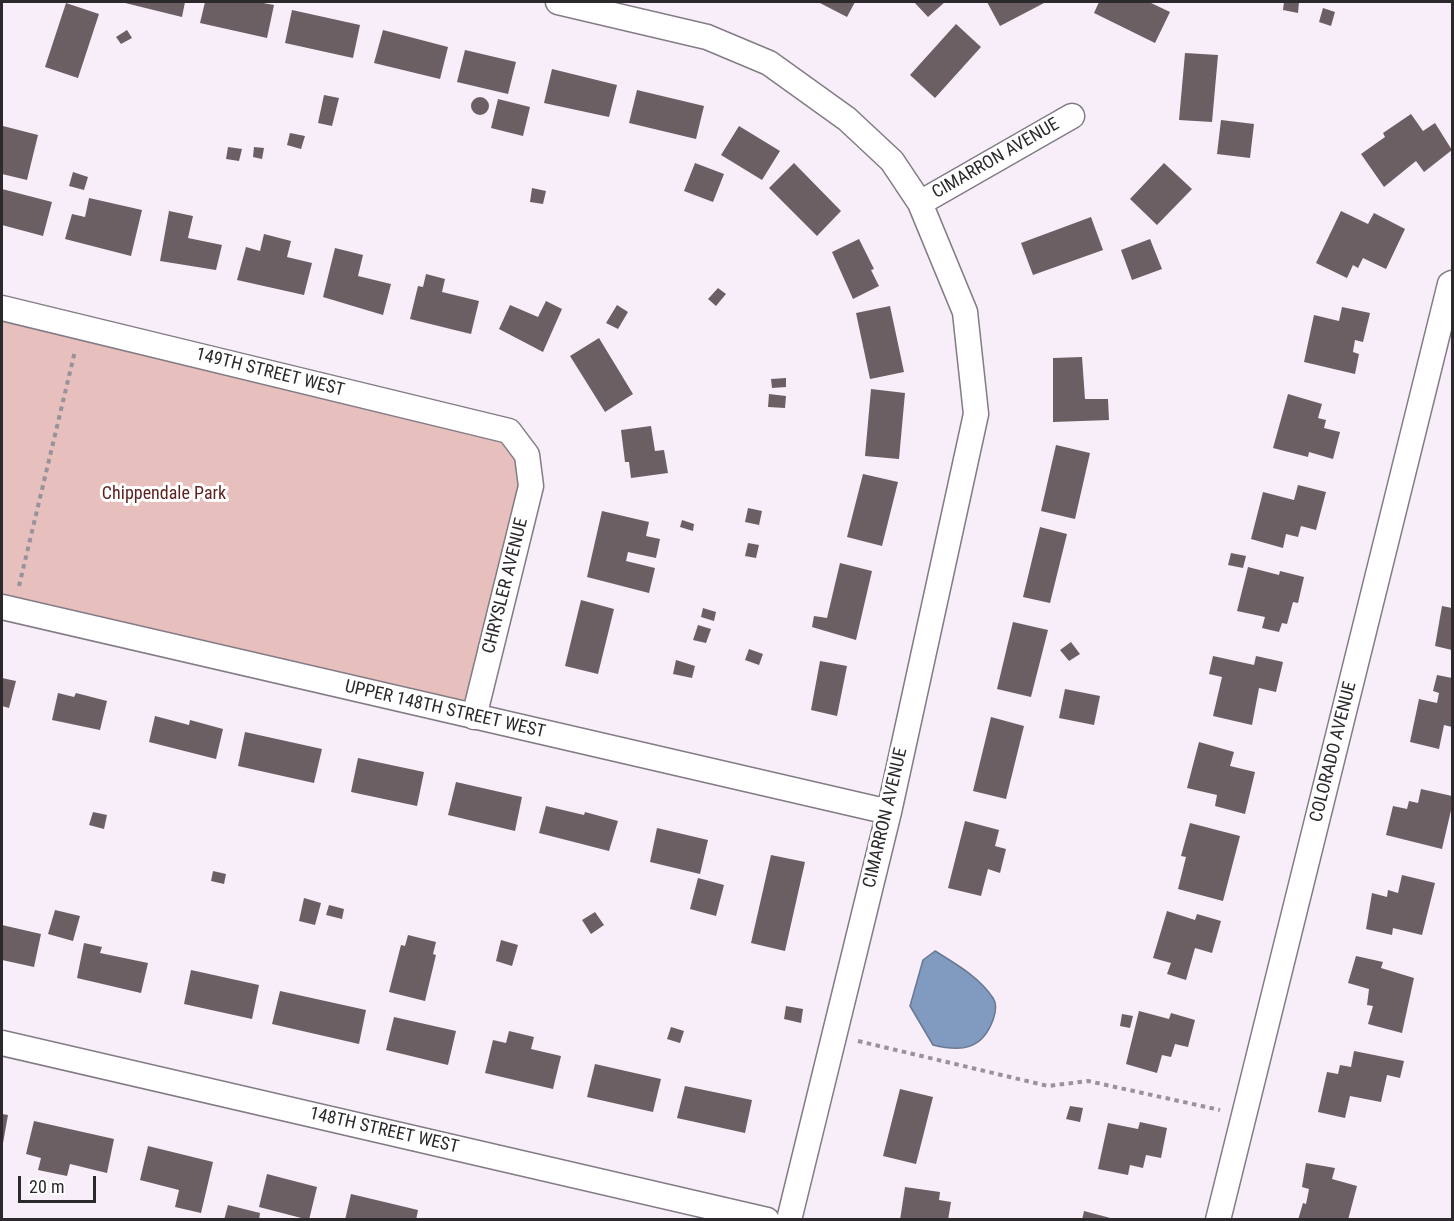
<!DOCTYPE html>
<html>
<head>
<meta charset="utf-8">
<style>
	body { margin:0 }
	#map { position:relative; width:1454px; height:1221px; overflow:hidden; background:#f7eef9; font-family:"Roboto Condensed",sans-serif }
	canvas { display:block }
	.frame { position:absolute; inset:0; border:3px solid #2c292d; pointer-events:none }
	.scale { position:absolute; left:18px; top:1176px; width:78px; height:27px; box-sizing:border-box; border:3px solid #2c292d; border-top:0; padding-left:8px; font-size:18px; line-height:21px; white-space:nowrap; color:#2c292d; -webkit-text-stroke:4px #fff; paint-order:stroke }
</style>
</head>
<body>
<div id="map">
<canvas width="1454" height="1221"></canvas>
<div class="frame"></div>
<div class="scale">20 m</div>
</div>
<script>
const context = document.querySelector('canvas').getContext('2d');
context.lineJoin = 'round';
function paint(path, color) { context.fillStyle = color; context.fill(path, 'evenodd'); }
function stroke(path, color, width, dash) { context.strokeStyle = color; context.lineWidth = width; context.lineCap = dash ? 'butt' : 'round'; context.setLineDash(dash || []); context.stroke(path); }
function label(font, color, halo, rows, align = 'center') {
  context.font = font + ' "Roboto Condensed",sans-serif'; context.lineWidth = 6; context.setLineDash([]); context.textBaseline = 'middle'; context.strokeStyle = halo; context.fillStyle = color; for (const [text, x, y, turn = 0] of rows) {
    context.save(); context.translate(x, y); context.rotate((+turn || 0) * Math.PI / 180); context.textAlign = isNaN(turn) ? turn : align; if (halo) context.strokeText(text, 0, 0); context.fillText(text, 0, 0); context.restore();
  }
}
paint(new Path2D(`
	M 2,307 L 513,426 L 530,451 L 479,716 L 2,605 Z`), '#e7c0bd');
const water = new Path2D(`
	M 935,951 C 956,964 979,977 993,998 C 997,1004 996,1012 993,1020 C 982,1050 961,1052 933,1045 L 910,1006 L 923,960 Z`);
paint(water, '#819abf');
stroke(water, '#687893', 1.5);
paint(new Path2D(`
	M 121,2 L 185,2 L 182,17 Z
	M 205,2 L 258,2 L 274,5 L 267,38 L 200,23 Z
	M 818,2 L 855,2 L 847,17 Z
	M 914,2 L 945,2 L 928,17 Z
	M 987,2 L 1046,2 L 1000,26 Z
	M 1099,2 L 1149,2 L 1170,12 L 1155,43 L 1094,13 Z
	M 1284,2 L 1299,2 L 1298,13 L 1283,10 Z
	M 66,3 L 99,14 L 78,78 L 45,67 Z
	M 1323,8 L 1335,12 L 1331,26 L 1319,22 Z
	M 292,10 L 360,25 L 353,58 L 285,43 Z
	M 956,24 L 981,47 L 935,98 L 910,75 Z
	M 127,30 L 132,38 L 121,44 L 116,37 Z
	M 383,30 L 448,47 L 440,79 L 374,63 Z
	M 465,50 L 516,62 L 508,94 L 457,82 Z
	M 1185,53 L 1218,55 L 1212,122 L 1179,120 Z
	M 552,69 L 617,85 L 609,117 L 544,103 Z
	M 637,90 L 704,106 L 696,139 L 629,123 Z
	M 324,95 L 339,98 L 332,126 L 318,123 Z
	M471 106a9 9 0 1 1 18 0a9 9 0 1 1-18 0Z
	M 498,99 L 530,107 L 523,136 L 491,128 Z
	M 1411,114 L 1423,131 L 1435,123 L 1452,150 L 1424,172 L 1416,161 L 1384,187 L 1361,154 L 1385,137 L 1383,133 Z
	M 1221,120 L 1254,124 L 1250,158 L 1217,154 Z
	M 3,126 L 38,135 L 27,180 L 2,174 Z
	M 739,126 L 780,151 L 762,180 L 721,155 Z
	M 290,133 L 305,136 L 301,149 L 287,145 Z
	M 228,147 L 242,149 L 239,161 L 226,159 Z
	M 254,147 L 264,148 L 262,159 L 253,157 Z
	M 695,163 L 724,174 L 713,202 L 684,191 Z
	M 794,163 L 841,211 L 817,236 L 769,188 Z
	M 1164,163 L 1192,189 L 1157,225 L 1130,199 Z
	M 73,172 L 88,177 L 84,190 L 69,186 Z
	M 532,188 L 546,191 L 543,204 L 530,202 Z
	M 2,189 L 52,202 L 43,236 L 2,225 Z
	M 89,198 L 142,210 L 131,256 L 65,239 L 72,214 L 85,217 Z
	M 169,211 L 193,216 L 188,238 L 222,245 L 216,270 L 160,261 Z
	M 1341,211 L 1368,224 L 1374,213 L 1405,229 L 1386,269 L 1363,258 L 1358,268 L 1353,265 L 1347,278 L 1316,263 Z
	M 1091,217 L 1103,250 L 1033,275 L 1021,243 Z
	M 264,234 L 291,241 L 287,257 L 312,263 L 304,295 L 237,280 L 246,247 L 260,251 Z
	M 859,239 L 874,269 L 871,270 L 879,286 L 853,299 L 832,252 Z
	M 1150,239 L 1162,269 L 1132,280 L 1121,250 Z
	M 335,248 L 363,255 L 358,276 L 391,284 L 383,315 L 323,297 Z
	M 426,274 L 445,279 L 442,292 L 479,301 L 471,334 L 410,319 L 418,286 L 423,287 Z
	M 718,288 L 726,294 L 716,306 L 708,299 Z
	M 546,301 L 562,309 L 543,352 L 499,329 L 510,305 L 538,317 Z
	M 617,305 L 628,312 L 618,329 L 606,323 Z
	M 890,306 L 904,372 L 870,379 L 856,313 Z
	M 1342,307 L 1370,313 L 1363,342 L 1355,340 L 1353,352 L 1359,354 L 1355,374 L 1304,362 L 1314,315 L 1339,321 Z
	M 599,338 L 633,394 L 605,412 L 570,356 Z
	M 1082,357 L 1085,399 L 1108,399 L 1109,420 L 1053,422 L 1053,358 Z
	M 786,378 L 786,387 L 772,388 L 771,379 Z
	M 871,389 L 905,393 L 899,459 L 865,456 Z
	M 769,394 L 786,396 L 785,408 L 768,407 Z
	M 1288,394 L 1322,404 L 1318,418 L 1326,420 L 1324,428 L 1340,432 L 1333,459 L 1309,452 L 1308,457 L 1273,448 Z
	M 651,426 L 655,451 L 664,450 L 668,473 L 631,478 L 629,462 L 625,462 L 621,430 Z
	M 1056,445 L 1090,453 L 1075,519 L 1041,511 Z
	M 863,474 L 898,482 L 882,546 L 847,537 Z
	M 1298,485 L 1326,492 L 1316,530 L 1301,526 L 1298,537 L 1286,534 L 1283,548 L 1251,539 L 1263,492 L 1294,500 Z
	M 748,508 L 762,511 L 759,525 L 745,522 Z
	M 602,511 L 649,522 L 646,536 L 660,539 L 656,558 L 628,552 L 626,561 L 655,568 L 649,593 L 587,577 Z
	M 682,520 L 694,524 L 693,531 L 680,527 Z
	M 1040,527 L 1067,534 L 1050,603 L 1023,597 Z
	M 748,543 L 759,545 L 756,558 L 745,556 Z
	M 1231,553 L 1246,556 L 1243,568 L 1228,565 Z
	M 840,563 L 872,571 L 856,640 L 812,627 L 814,616 L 827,618 Z
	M 1248,567 L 1279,575 L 1280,571 L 1304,577 L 1298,603 L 1293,602 L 1287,624 L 1282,623 L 1279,632 L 1262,628 L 1265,617 L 1237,611 Z
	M 581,600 L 614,609 L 598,674 L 565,666 Z
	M 1442,606 L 1452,608 L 1452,650 L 1435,646 Z
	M 703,608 L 716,612 L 714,621 L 701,617 Z
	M 1013,622 L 1048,630 L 1031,697 L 997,689 Z
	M 698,625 L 711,629 L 706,643 L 693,640 Z
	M 1071,642 L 1080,654 L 1069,661 L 1060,650 Z
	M 749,649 L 763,654 L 759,665 L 745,660 Z
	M 1213,656 L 1254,665 L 1256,656 L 1283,662 L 1276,692 L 1259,688 L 1252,725 L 1213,716 L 1222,677 L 1209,674 Z
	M 676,660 L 695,666 L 692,678 L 673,674 Z
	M 820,661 L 847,666 L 837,716 L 811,710 Z
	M 1437,675 L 1452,678 L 1452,727 L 1444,725 L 1439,749 L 1410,742 L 1419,699 L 1437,703 L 1439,693 L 1433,691 Z
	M 2,678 L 16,681 L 9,708 L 2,706 Z
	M 1065,689 L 1100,696 L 1094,725 L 1059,718 Z
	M 58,693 L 74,697 L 76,693 L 107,701 L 100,730 L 52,720 Z
	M 155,716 L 189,725 L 190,720 L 223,729 L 216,759 L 149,742 Z
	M 991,717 L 1024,726 L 1006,799 L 973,791 Z
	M 245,732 L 322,749 L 314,783 L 238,766 Z
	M 1199,742 L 1234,752 L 1230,766 L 1255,772 L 1245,814 L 1215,806 L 1217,795 L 1187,788 Z
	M 358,758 L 424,772 L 417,806 L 351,792 Z
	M 456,782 L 522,797 L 515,831 L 448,815 Z
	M 1421,789 L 1452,796 L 1452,806 L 1442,849 L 1386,835 L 1393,806 L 1407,809 L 1409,801 L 1418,803 Z
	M 546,806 L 584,815 L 585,812 L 618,821 L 609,851 L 539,833 Z
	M 93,812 L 107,815 L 104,829 L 89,825 Z
	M 965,821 L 999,830 L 995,846 L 1006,849 L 1000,873 L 988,869 L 981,896 L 948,888 Z
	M 1190,823 L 1240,836 L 1223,901 L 1178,889 L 1186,857 L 1181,856 Z
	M 657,828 L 708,840 L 700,874 L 650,862 Z
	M 771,855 L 805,862 L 785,951 L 751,943 Z
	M 213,871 L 226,874 L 224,884 L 211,881 Z
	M 1402,875 L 1435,883 L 1422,935 L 1393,928 L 1392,935 L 1366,929 L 1372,893 L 1387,897 L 1388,890 L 1398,893 Z
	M 698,878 L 724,885 L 716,916 L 690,909 Z
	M 304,898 L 321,903 L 315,925 L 299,921 Z
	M 329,905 L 344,909 L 342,919 L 326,915 Z
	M 55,910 L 80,916 L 73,941 L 48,934 Z
	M 1167,911 L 1195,920 L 1197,914 L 1221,921 L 1212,953 L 1195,948 L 1186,980 L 1167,974 L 1171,963 L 1153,958 Z
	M 595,912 L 604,925 L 591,934 L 582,920 Z
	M 2,925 L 41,934 L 34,967 L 2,960 Z
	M 408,935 L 436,942 L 433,954 L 436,955 L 425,1001 L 389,992 L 401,945 L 405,946 Z
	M 501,940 L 518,945 L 512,966 L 496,961 Z
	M 84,943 L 102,947 L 100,953 L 148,963 L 141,993 L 77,978 Z
	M 1356,956 L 1383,962 L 1381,968 L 1414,978 L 1402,1033 L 1368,1024 L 1373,1006 L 1367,1005 L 1369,989 L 1348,983 Z
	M 191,970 L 259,985 L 252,1019 L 184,1004 Z
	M 280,991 L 366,1010 L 359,1044 L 272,1024 Z
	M 786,1006 L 803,1009 L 801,1023 L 784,1019 Z
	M 1139,1011 L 1169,1019 L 1171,1013 L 1195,1020 L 1188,1047 L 1175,1044 L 1171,1057 L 1162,1055 L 1157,1073 L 1126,1064 Z
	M 1122,1014 L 1133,1016 L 1130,1028 L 1120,1026 Z
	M 394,1017 L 456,1031 L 448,1065 L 386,1050 Z
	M 671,1027 L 684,1031 L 680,1043 L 667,1039 Z
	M 509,1031 L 534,1037 L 531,1049 L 561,1056 L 553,1089 L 485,1073 L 493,1040 L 506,1043 Z
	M 1354,1051 L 1404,1061 L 1400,1078 L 1387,1075 L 1381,1102 L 1350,1096 L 1345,1118 L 1318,1112 L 1327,1072 L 1338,1074 L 1340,1065 L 1351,1067 Z
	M 595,1064 L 661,1079 L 653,1112 L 587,1097 Z
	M 685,1086 L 752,1100 L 745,1133 L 677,1118 Z
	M 900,1089 L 933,1097 L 916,1164 L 883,1156 Z
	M 1070,1106 L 1083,1108 L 1080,1122 L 1066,1119 Z
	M 2,1114 L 8,1115 L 3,1143 L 2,1143 Z
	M 34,1121 L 114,1139 L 107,1173 L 70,1164 L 67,1176 L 38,1170 L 41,1158 L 26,1154 Z
	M 1140,1122 L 1167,1128 L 1161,1158 L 1146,1155 L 1143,1168 L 1130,1165 L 1128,1175 L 1098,1169 L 1108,1123 L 1138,1129 Z
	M 148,1146 L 213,1162 L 201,1213 L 175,1207 L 179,1190 L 140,1180 Z
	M 1306,1163 L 1335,1168 L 1332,1179 L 1357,1186 L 1348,1220 L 1298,1220 L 1303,1203 L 1306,1204 L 1309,1189 L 1302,1187 Z
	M 267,1174 L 317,1187 L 309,1220 L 259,1207 Z
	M 905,1187 L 940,1192 L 939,1200 L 951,1202 L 948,1220 L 900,1220 Z
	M 351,1194 L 418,1210 L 416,1220 L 345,1220 Z
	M 228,1205 L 260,1213 L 259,1220 L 224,1220 Z
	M 1084,1211 L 1114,1219 L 1114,1220 L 1082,1220 Z`), '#6c5f64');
const street = new Path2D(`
	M 558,2 L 707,37 L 769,63 L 847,119 L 892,161 L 920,203 L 965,312 L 976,414 L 889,812 L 789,1220
	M 920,203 L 1072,116
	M 2,308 L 509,431 L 527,455 L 531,486 L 474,717
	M 2,607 L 889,812
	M 2,1043 L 767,1220
	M 1218,1220 L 1450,284 L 1452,283`);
stroke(street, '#837b85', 27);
stroke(new Path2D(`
	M 19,586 L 75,351
	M 858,1041 L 1048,1086 L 1088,1081 L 1220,1110`), '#98929a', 4, [4.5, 4.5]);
stroke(street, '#fff', 24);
label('18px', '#2c292d', '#fff', [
	["CIMARRON AVENUE",996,159,-30],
	["149TH STREET WEST",270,373,14],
	["CHRYSLER AVENUE",506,586,-76],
	["UPPER 148TH STREET WEST",445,710,13],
	["COLORADO AVENUE",1334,752,-76],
	["CIMARRON AVENUE",886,818,-77],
	["148TH STREET WEST",384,1131,13]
]);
label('18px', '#602121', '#fff', [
	["Chippendale Park",164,494]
]);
</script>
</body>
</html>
